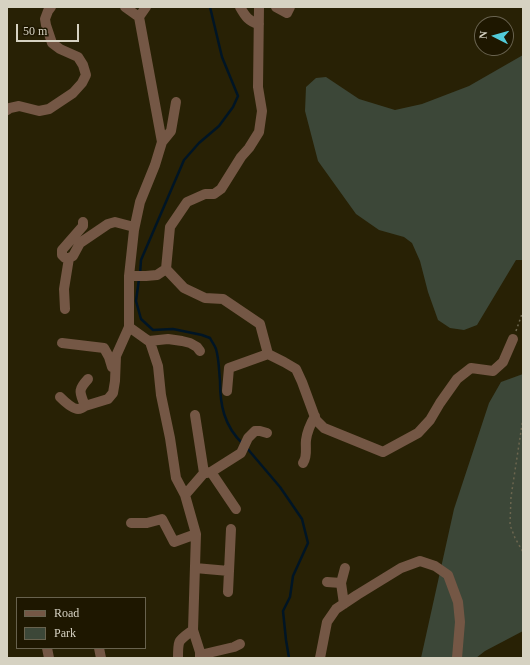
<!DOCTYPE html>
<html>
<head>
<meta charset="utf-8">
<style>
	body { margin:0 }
	#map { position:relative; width:530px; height:665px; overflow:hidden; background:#282105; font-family:"Times New Roman",serif }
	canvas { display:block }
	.frame { position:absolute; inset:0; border:8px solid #d6d2c2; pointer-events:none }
	.legend { position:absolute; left:16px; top:597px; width:130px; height:52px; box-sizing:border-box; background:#1e1700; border:1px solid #68624e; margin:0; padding:5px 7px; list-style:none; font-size:12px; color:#d6d2c2 }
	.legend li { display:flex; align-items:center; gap:8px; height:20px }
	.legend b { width:20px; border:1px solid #68624e }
	.north { position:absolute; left:474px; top:16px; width:40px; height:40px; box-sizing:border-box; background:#1e1700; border:1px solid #68624e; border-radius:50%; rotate:276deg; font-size:11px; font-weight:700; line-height:16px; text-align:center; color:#d6d2c2 }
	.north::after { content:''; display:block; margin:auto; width:14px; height:18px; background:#52cbd9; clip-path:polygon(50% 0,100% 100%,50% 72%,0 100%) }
	.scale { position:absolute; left:16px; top:24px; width:63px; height:18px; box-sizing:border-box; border:2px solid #d6d2c2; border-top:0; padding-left:5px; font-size:12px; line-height:14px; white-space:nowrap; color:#d6d2c2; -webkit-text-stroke:3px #1e1700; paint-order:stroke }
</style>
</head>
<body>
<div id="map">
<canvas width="530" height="665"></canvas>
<div class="frame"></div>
<ul class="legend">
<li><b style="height:5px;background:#745745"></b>Road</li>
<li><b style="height:11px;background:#3c4738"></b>Park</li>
</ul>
<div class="north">N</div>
<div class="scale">50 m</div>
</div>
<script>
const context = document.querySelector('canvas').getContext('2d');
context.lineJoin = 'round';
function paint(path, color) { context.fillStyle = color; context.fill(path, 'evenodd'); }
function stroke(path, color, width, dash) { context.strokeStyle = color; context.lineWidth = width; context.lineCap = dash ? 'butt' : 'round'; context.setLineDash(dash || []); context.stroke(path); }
paint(new Path2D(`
	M 523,55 L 523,260 L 516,260 L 477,325 L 464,330 L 450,328 L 438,320 L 428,292 L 420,261 L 412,243 L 404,237 L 379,230 L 356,214 L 318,161 L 305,111 L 306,87 L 316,78 L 326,77 L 359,99 L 395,110 L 422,104 L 469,86 Z
	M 523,374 L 523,631 L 485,651 L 476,658 L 421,658 L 454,509 L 489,403 L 501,382 Z`), '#3c4738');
stroke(new Path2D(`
	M 140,274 L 141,260 L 184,160 L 199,143 L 219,126 L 233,107 L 238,96 L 222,57 L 210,7
	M 139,279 L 136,301 L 141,319 L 153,330 L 173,329 L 202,335 L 210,338 C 212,342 215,346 216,349 C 219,359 219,371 220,381 C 220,405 224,426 243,444
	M 246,447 L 280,487 L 302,519 L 308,543 L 293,576 L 290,597 L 283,611 L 286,640 L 289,658`), '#001525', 2.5);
stroke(new Path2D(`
	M 516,331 L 523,311
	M 523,418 L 511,497 L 510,525 L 515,538 L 523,552`), '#6c664f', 1.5, [2, 3]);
stroke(new Path2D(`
	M 125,7 L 139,17
	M 146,7 L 139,17 L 162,142 L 155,165 L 140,202 L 134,230 L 129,276 L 129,327 L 150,342 L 158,366 L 161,395 L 170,438 L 176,478 L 185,495 L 196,534 L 193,630 L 200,652 L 200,658
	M 240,7 C 245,16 249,22 259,24
	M 259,7 L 258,87 L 262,111 L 259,132 L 249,148 L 241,157 L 221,189 L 214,194 L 205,194 L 187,202 L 170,227 L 166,269 L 184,288 L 205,298 L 223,299 L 260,324 L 268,354 L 284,362 L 296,369 L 302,382 L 316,420 L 324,428 L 383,452 L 418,433 L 430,420 L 440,403 L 457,379 L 471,368 L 493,371 L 503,362 L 513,339
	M 276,7 L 287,13 L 290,7
	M 7,110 L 10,108 L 19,106 L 39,111 L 49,109 L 73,93 L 82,83 L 86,75 L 83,65 L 78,57 L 60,49 L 52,43 L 46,25 L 45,19 L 48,11 L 51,7
	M 162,142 L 171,131 L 176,102
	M 83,222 L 83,226 L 62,250 L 62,255 L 65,258 L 69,258 L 73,256 L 80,243 L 108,224 L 115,222 L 134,227
	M 129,276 L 146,276 L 157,275 L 166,269
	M 65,309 L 64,289 L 69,258
	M 149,341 L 168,339 L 182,341 L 190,343 L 197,347 L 200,351
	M 62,343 L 104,348 L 109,357 L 112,367
	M 88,379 C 77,391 80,392 85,406 L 108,399 L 113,393 L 115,381 L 116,356 L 129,327
	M 227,391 L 229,368 L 268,354
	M 60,397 C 64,401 73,409 78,409 C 80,409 84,407 85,406
	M 303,463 C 308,456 305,448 306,440 C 307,432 311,423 315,416
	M 211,472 L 241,453 L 248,438 L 255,431 L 260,431 L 267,433
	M 206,473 L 211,472 L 236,509
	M 185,495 L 204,473 L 195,415
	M 131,523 L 147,523 L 162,519 L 174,542 L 196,534
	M 195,568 L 229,571 L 228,592
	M 229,571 L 231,529
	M 327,582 L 341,583
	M 344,604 L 341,583 L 345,568
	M 47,648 L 49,658
	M 99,648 L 101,658
	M 200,655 L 234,647 L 240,644
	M 178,658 C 178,639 178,641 193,630
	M 320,658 L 327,622 L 336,609 L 357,595 L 401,568 L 420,561 L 435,566 L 448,575 L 458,602 L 460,622 L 457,658`), '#745745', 10);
</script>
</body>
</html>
